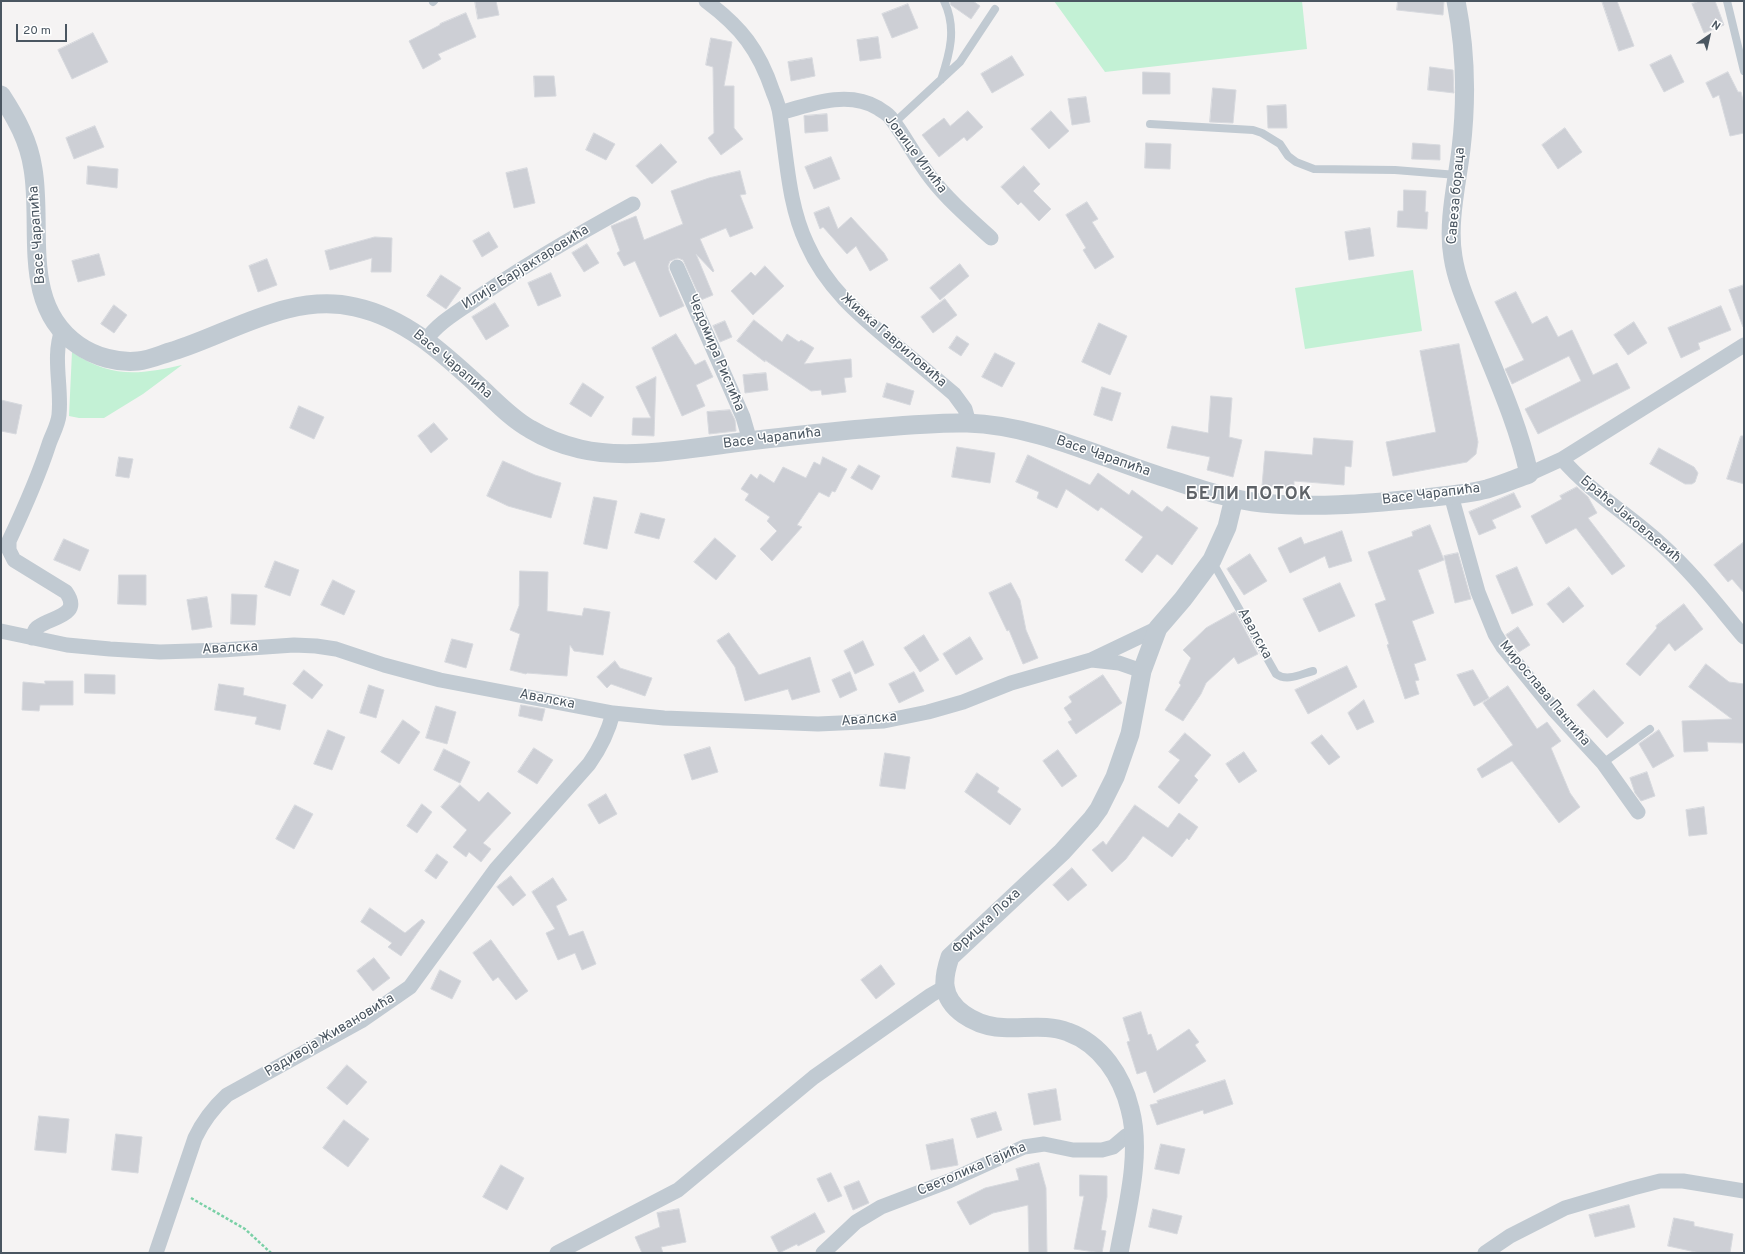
<!DOCTYPE html>
<html>
<head>
<meta charset="utf-8">
<style>
	body { margin:0 }
	#map { position:relative; width:1745px; height:1254px; overflow:hidden; background:#f5f3f3; font-family:Overpass,sans-serif }
	canvas { display:block }
	.frame { position:absolute; inset:0; border:2px solid #4a5661; pointer-events:none }
	.north { position:absolute; left:1689px; top:16px; width:40px; height:40px; -webkit-text-stroke:3px #fff; paint-order:stroke; rotate:34deg; font-size:11px; font-weight:700; line-height:16px; text-align:center; color:#4a5661 }
	.north::after { content:''; display:block; margin:auto; width:14px; height:18px; background:#4a5661; clip-path:polygon(50% 0,100% 100%,50% 72%,0 100%) }
	.scale { position:absolute; left:16px; top:24px; width:51px; height:18px; box-sizing:border-box; border:2px solid #4a5661; border-top:0; padding-left:5px; font-size:12px; line-height:14px; white-space:nowrap; color:#4a5661; -webkit-text-stroke:3px #fff; paint-order:stroke }
</style>
</head>
<body>
<div id="map">
<canvas width="1745" height="1254"></canvas>
<div class="frame"></div>
<div class="north">N</div>
<div class="scale">20 m</div>
</div>
<script>
const context = document.querySelector('canvas').getContext('2d');
context.lineJoin = 'round';
function paint(path, color) { context.fillStyle = color; context.fill(path, 'evenodd'); }
function stroke(path, color, width, dash) { context.strokeStyle = color; context.lineWidth = width; context.lineCap = dash ? 'butt' : 'round'; context.setLineDash(dash || []); context.stroke(path); }
function label(font, color, halo, rows, align = 'center') {
  context.font = font + ' Overpass,sans-serif'; context.lineWidth = 3; context.setLineDash([]); context.textBaseline = 'middle'; context.strokeStyle = halo; context.fillStyle = color; for (const [text, x, y, turn = 0] of rows) {
    context.save(); context.translate(x, y); context.rotate((+turn || 0) * Math.PI / 180); context.textAlign = isNaN(turn) ? turn : align; if (halo) context.strokeText(text, 0, 0); context.fillText(text, 0, 0); context.restore();
  }
}
paint(new Path2D(`
	M 1054,1 L 1302,1 L 1307,49 L 1105,72 Z
	M 1413,270 L 1422,331 L 1305,349 L 1295,288 Z
	M 72,352 C 111,378 138,375 182,365 L 143,394 L 104,418 L 79,418 L 69,416 Z`), '#c3f1d5');
const building = new Path2D(`
	M 475,1 L 496,1 L 499,15 L 478,19 Z
	M 950,1 L 973,1 L 980,6 L 971,19 L 951,5 Z
	M 1398,1 L 1444,1 L 1443,15 L 1397,10 Z
	M 1602,1 L 1617,1 L 1634,46 L 1619,51 Z
	M 1700,1 L 1715,1 L 1724,25 L 1704,33 L 1692,4 Z
	M 908,4 L 918,28 L 892,38 L 882,14 Z
	M 466,13 L 476,37 L 438,54 L 441,59 L 423,69 L 409,41 L 440,25 L 440,24 Z
	M 93,33 L 108,62 L 72,79 L 58,50 Z
	M 878,37 L 881,58 L 860,61 L 857,40 Z
	M 711,38 L 732,42 L 724,86 L 734,86 L 734,128 L 743,139 L 721,155 L 708,138 L 714,133 L 713,67 L 706,65 Z
	M 1671,55 L 1684,82 L 1664,92 L 1650,65 Z
	M 1012,56 L 1024,75 L 992,93 L 981,74 Z
	M 812,58 L 815,76 L 791,81 L 788,62 Z
	M 1430,67 L 1453,70 L 1454,93 L 1428,90 Z
	M 1143,72 L 1170,73 L 1170,94 L 1143,94 Z
	M 1728,72 L 1738,92 L 1741,92 L 1744,104 L 1744,133 L 1730,136 L 1719,95 L 1713,98 L 1706,83 Z
	M 534,76 L 554,76 L 556,96 L 535,97 Z
	M 1213,88 L 1236,90 L 1233,123 L 1210,122 Z
	M 1086,97 L 1090,122 L 1072,125 L 1068,99 Z
	M 1286,105 L 1287,128 L 1268,128 L 1267,106 Z
	M 968,111 L 983,127 L 967,141 L 964,137 L 939,157 L 922,135 L 944,118 L 950,126 Z
	M 1051,111 L 1069,131 L 1049,149 L 1031,129 Z
	M 827,114 L 828,131 L 805,133 L 804,116 Z
	M 95,126 L 104,147 L 74,159 L 66,138 Z
	M 1565,128 L 1582,152 L 1558,169 L 1542,145 Z
	M 594,133 L 615,144 L 606,160 L 586,150 Z
	M 1146,143 L 1171,144 L 1170,169 L 1145,168 Z
	M 1413,143 L 1440,145 L 1440,160 L 1412,159 Z
	M 661,144 L 677,162 L 652,184 L 636,166 Z
	M 831,157 L 840,179 L 814,189 L 805,167 Z
	M 88,166 L 118,169 L 117,188 L 87,184 Z
	M 1024,166 L 1040,184 L 1033,191 L 1051,209 L 1039,221 L 1021,202 L 1018,205 L 1001,187 Z
	M 527,168 L 535,203 L 514,208 L 506,173 Z
	M 740,171 L 746,194 L 740,195 L 753,228 L 730,237 L 726,228 L 700,239 L 714,271 L 713,272 L 696,254 L 713,295 L 701,300 L 683,260 L 678,258 L 670,261 L 668,266 L 669,271 L 684,306 L 660,317 L 635,261 L 624,266 L 617,253 L 620,251 L 611,226 L 636,216 L 644,240 L 683,224 L 671,191 L 709,178 Z
	M 1404,190 L 1426,191 L 1425,212 L 1428,212 L 1427,229 L 1397,227 L 1398,211 L 1403,211 Z
	M 1087,202 L 1098,219 L 1092,222 L 1114,257 L 1095,269 L 1083,250 L 1086,248 L 1066,215 Z
	M 829,207 L 838,229 L 851,217 L 884,253 L 888,260 L 870,271 L 856,246 L 847,254 L 823,227 L 820,229 L 814,213 Z
	M 1370,228 L 1374,256 L 1349,260 L 1345,232 Z
	M 489,232 L 498,247 L 482,257 L 473,241 Z
	M 375,237 L 392,238 L 391,272 L 371,272 L 372,258 L 330,270 L 325,251 Z
	M 587,244 L 599,263 L 584,272 L 572,253 Z
	M 99,254 L 105,275 L 78,282 L 72,261 Z
	M 267,259 L 277,285 L 258,292 L 249,266 Z
	M 960,264 L 969,276 L 940,300 L 930,288 Z
	M 765,266 L 784,286 L 753,315 L 731,291 L 751,272 L 755,276 Z
	M 551,273 L 561,296 L 538,306 L 528,283 Z
	M 441,275 L 461,288 L 446,309 L 427,296 Z
	M 1744,285 L 1744,326 L 1743,327 L 1729,290 Z
	M 1516,292 L 1532,324 L 1547,316 L 1558,337 L 1572,330 L 1593,375 L 1617,363 L 1630,388 L 1538,434 L 1525,409 L 1581,381 L 1569,356 L 1512,384 L 1505,369 L 1524,360 L 1495,302 Z
	M 945,299 L 957,315 L 933,333 L 921,317 Z
	M 495,303 L 509,326 L 486,340 L 472,317 Z
	M 114,305 L 127,315 L 114,333 L 101,324 Z
	M 1721,306 L 1731,330 L 1698,343 L 1700,349 L 1681,358 L 1668,328 Z
	M 754,320 L 782,342 L 787,334 L 799,342 L 801,340 L 814,348 L 804,364 L 851,359 L 852,377 L 844,378 L 846,392 L 822,395 L 821,390 L 811,391 L 765,360 L 765,362 L 737,341 Z
	M 725,321 L 732,337 L 720,342 L 713,326 Z
	M 1634,322 L 1647,343 L 1628,355 L 1614,335 Z
	M 1099,323 L 1127,336 L 1110,375 L 1082,362 Z
	M 676,334 L 695,365 L 705,360 L 713,377 L 696,385 L 705,406 L 682,416 L 652,348 Z
	M 957,336 L 969,344 L 961,356 L 949,348 Z
	M 1459,344 L 1478,442 L 1476,454 L 1467,462 L 1393,476 L 1386,442 L 1436,432 L 1420,351 Z
	M 995,353 L 1015,363 L 1002,387 L 982,377 Z
	M 766,373 L 768,390 L 745,393 L 743,375 Z
	M 656,377 L 654,436 L 632,435 L 633,418 L 651,418 L 636,387 Z
	M 583,383 L 604,397 L 591,417 L 570,404 Z
	M 887,383 L 914,391 L 910,405 L 883,397 Z
	M 1102,387 L 1121,393 L 1112,421 L 1094,415 Z
	M 1211,396 L 1232,398 L 1229,437 L 1242,440 L 1233,477 L 1207,470 L 1210,457 L 1167,448 L 1172,426 L 1208,433 Z
	M 1,400 L 22,405 L 16,434 L 1,431 Z
	M 299,406 L 324,417 L 314,439 L 290,428 Z
	M 730,410 L 735,420 L 736,431 L 709,434 L 707,412 Z
	M 434,423 L 448,439 L 431,453 L 418,436 Z
	M 1741,436 L 1744,436 L 1744,484 L 1727,479 Z
	M 1314,438 L 1353,441 L 1351,467 L 1345,466 L 1344,485 L 1294,481 L 1294,488 L 1262,486 L 1265,451 L 1312,455 Z
	M 957,447 L 995,453 L 990,483 L 952,477 Z
	M 1659,448 L 1694,467 L 1698,473 L 1695,482 L 1692,484 L 1685,484 L 1650,464 Z
	M 1028,455 L 1090,485 L 1098,473 L 1129,495 L 1132,490 L 1162,512 L 1167,506 L 1198,528 L 1172,565 L 1157,554 L 1142,573 L 1125,560 L 1143,537 L 1101,507 L 1098,511 L 1066,489 L 1057,508 L 1037,498 L 1039,492 L 1016,482 Z
	M 119,457 L 133,459 L 129,478 L 116,476 Z
	M 823,457 L 847,469 L 835,492 L 832,491 L 829,497 L 819,492 L 797,525 L 802,527 L 772,561 L 760,549 L 777,531 L 767,521 L 770,517 L 745,500 L 749,494 L 741,489 L 751,474 L 757,479 L 760,474 L 774,483 L 783,467 L 806,478 L 814,462 L 820,465 Z
	M 503,461 L 535,475 L 561,483 L 551,518 L 508,506 L 487,496 Z
	M 859,465 L 880,476 L 872,490 L 851,478 Z
	M 1577,487 L 1588,497 L 1597,513 L 1588,518 L 1625,566 L 1612,575 L 1576,528 L 1546,544 L 1531,516 L 1562,499 L 1560,496 Z
	M 1514,493 L 1521,507 L 1492,520 L 1496,528 L 1479,535 L 1469,512 Z
	M 594,497 L 617,501 L 607,549 L 584,544 Z
	M 641,513 L 665,519 L 659,539 L 635,533 Z
	M 1430,525 L 1444,560 L 1418,570 L 1434,613 L 1412,621 L 1426,660 L 1414,664 L 1419,680 L 1415,681 L 1419,694 L 1405,699 L 1387,645 L 1389,644 L 1375,604 L 1386,600 L 1368,552 L 1413,536 L 1412,532 Z
	M 1342,531 L 1352,561 L 1329,568 L 1325,556 L 1290,573 L 1278,548 L 1301,537 L 1304,544 Z
	M 715,538 L 736,556 L 716,580 L 694,562 Z
	M 64,539 L 89,550 L 80,571 L 54,560 Z
	M 1744,542 L 1744,593 L 1732,579 L 1728,582 L 1714,565 Z
	M 1458,553 L 1471,599 L 1455,603 L 1444,556 Z
	M 1250,554 L 1267,581 L 1244,595 L 1227,569 Z
	M 275,561 L 299,570 L 290,596 L 265,587 Z
	M 1517,567 L 1533,605 L 1512,614 L 1496,576 Z
	M 520,571 L 548,572 L 547,611 L 582,616 L 584,608 L 610,612 L 603,655 L 574,651 L 570,645 L 567,676 L 527,673 L 526,674 L 510,670 L 520,634 L 510,630 L 519,606 Z
	M 119,575 L 146,575 L 146,605 L 118,604 Z
	M 333,580 L 355,591 L 344,615 L 321,605 Z
	M 1011,583 L 1020,600 L 1026,630 L 1038,658 L 1023,664 L 1009,630 L 1007,631 L 989,593 Z
	M 1340,583 L 1355,616 L 1319,632 L 1303,599 Z
	M 1569,587 L 1584,606 L 1563,623 L 1547,604 Z
	M 232,594 L 257,595 L 255,625 L 231,624 Z
	M 207,597 L 212,627 L 192,630 L 187,600 Z
	M 1684,604 L 1703,629 L 1675,651 L 1669,643 L 1640,676 L 1626,664 L 1657,628 L 1656,626 Z
	M 1235,612 L 1258,654 L 1238,664 L 1234,657 L 1206,683 L 1201,694 L 1183,721 L 1165,710 L 1181,685 L 1179,683 L 1191,658 L 1183,650 L 1206,628 Z
	M 1518,627 L 1530,645 L 1519,652 L 1506,635 Z
	M 729,633 L 759,675 L 810,657 L 820,692 L 792,700 L 788,689 L 745,701 L 735,667 L 717,641 Z
	M 924,635 L 939,660 L 920,672 L 904,648 Z
	M 970,637 L 983,659 L 956,675 L 943,654 Z
	M 452,639 L 473,644 L 466,668 L 445,662 Z
	M 863,641 L 874,665 L 855,674 L 844,651 Z
	M 615,661 L 620,668 L 652,678 L 645,696 L 611,684 L 607,688 L 597,677 Z
	M 1706,664 L 1729,682 L 1744,684 L 1744,743 L 1707,742 L 1708,751 L 1684,752 L 1682,721 L 1732,719 L 1689,687 Z
	M 1347,666 L 1357,687 L 1308,714 L 1295,690 Z
	M 304,670 L 323,685 L 312,699 L 293,684 Z
	M 1473,670 L 1489,698 L 1474,706 L 1457,675 Z
	M 850,672 L 857,690 L 840,698 L 832,680 Z
	M 914,672 L 924,691 L 899,703 L 889,684 Z
	M 85,674 L 115,675 L 115,694 L 85,693 Z
	M 1103,675 L 1122,703 L 1076,734 L 1068,722 L 1072,720 L 1064,708 L 1072,702 L 1069,697 Z
	M 45,681 L 73,681 L 73,705 L 40,705 L 39,711 L 22,710 L 23,682 L 45,684 Z
	M 219,684 L 244,688 L 243,695 L 286,705 L 280,730 L 255,724 L 257,717 L 215,710 Z
	M 369,685 L 384,690 L 376,718 L 360,713 Z
	M 1508,686 L 1537,729 L 1547,722 L 1561,741 L 1551,748 L 1570,793 L 1580,807 L 1559,823 L 1512,761 L 1482,778 L 1477,769 L 1513,745 L 1483,703 Z
	M 1594,690 L 1624,723 L 1607,738 L 1577,705 Z
	M 1364,700 L 1374,722 L 1357,730 L 1348,713 Z
	M 521,705 L 545,709 L 542,721 L 519,716 Z
	M 436,706 L 456,712 L 447,744 L 426,738 Z
	M 403,720 L 420,732 L 399,764 L 381,752 Z
	M 328,730 L 345,737 L 332,770 L 314,764 Z
	M 1659,730 L 1674,756 L 1653,768 L 1639,744 Z
	M 1185,733 L 1211,755 L 1194,776 L 1198,780 L 1179,804 L 1158,787 L 1180,760 L 1169,752 Z
	M 1322,735 L 1340,757 L 1329,765 L 1311,743 Z
	M 710,747 L 718,772 L 692,780 L 684,755 Z
	M 534,748 L 553,760 L 537,784 L 518,772 Z
	M 444,749 L 470,762 L 460,783 L 434,770 Z
	M 1058,750 L 1077,776 L 1062,787 L 1043,761 Z
	M 1244,752 L 1257,771 L 1239,783 L 1226,764 Z
	M 885,753 L 910,757 L 905,789 L 880,786 Z
	M 1647,772 L 1655,796 L 1641,801 L 1635,793 L 1630,778 Z
	M 977,773 L 999,788 L 997,792 L 1021,809 L 1010,825 L 965,792 Z
	M 460,785 L 479,802 L 488,792 L 511,813 L 483,843 L 491,849 L 481,862 L 469,852 L 466,857 L 453,847 L 467,830 L 441,807 Z
	M 606,794 L 617,814 L 599,824 L 588,805 Z
	M 422,804 L 432,812 L 417,833 L 407,826 Z
	M 295,805 L 313,814 L 294,849 L 276,839 Z
	M 1135,805 L 1168,828 L 1179,813 L 1198,827 L 1189,840 L 1187,838 L 1172,857 L 1143,836 L 1126,859 L 1112,872 L 1092,850 L 1103,841 L 1106,845 Z
	M 1704,807 L 1707,834 L 1689,836 L 1686,810 Z
	M 437,854 L 448,862 L 436,879 L 425,871 Z
	M 1072,868 L 1087,885 L 1068,901 L 1053,885 Z
	M 511,876 L 526,895 L 513,906 L 497,887 Z
	M 553,878 L 567,900 L 556,906 L 569,936 L 583,931 L 596,964 L 582,970 L 575,953 L 558,960 L 546,933 L 555,929 L 532,892 Z
	M 370,908 L 405,933 L 422,919 L 425,922 L 401,956 L 388,947 L 392,943 L 361,922 Z
	M 491,940 L 528,991 L 516,1000 L 498,977 L 493,981 L 473,953 Z
	M 374,958 L 390,978 L 373,991 L 357,971 Z
	M 881,965 L 895,984 L 876,999 L 861,980 Z
	M 440,970 L 461,981 L 452,999 L 431,989 Z
	M 1141,1012 L 1148,1035 L 1151,1034 L 1157,1051 L 1189,1029 L 1199,1042 L 1195,1045 L 1206,1061 L 1154,1093 L 1146,1071 L 1137,1074 L 1127,1042 L 1130,1041 L 1123,1018 Z
	M 347,1065 L 367,1082 L 347,1105 L 327,1088 Z
	M 1225,1080 L 1233,1104 L 1204,1114 L 1203,1110 L 1157,1125 L 1150,1105 L 1158,1103 L 1157,1101 Z
	M 1056,1089 L 1061,1120 L 1034,1125 L 1028,1094 Z
	M 996,1112 L 1002,1130 L 977,1138 L 971,1119 Z
	M 39,1116 L 69,1119 L 66,1153 L 35,1150 Z
	M 344,1120 L 369,1139 L 348,1167 L 323,1148 Z
	M 116,1134 L 142,1137 L 138,1173 L 112,1170 Z
	M 953,1139 L 958,1165 L 931,1170 L 926,1145 Z
	M 1161,1144 L 1185,1149 L 1179,1174 L 1155,1169 Z
	M 1039,1163 L 1046,1188 L 1047,1253 L 1029,1253 L 1028,1205 L 993,1213 L 970,1225 L 957,1202 L 985,1188 L 1019,1180 L 1016,1169 Z
	M 501,1165 L 524,1178 L 507,1210 L 483,1197 Z
	M 831,1173 L 842,1196 L 828,1202 L 817,1179 Z
	M 1080,1175 L 1107,1176 L 1107,1197 L 1101,1230 L 1106,1231 L 1102,1253 L 1074,1249 L 1084,1196 L 1080,1196 Z
	M 859,1181 L 869,1203 L 853,1210 L 844,1187 Z
	M 1629,1205 L 1635,1227 L 1595,1237 L 1589,1215 Z
	M 679,1209 L 686,1242 L 661,1247 L 663,1253 L 642,1253 L 635,1237 L 660,1227 L 657,1213 Z
	M 1153,1209 L 1182,1216 L 1177,1234 L 1149,1227 Z
	M 815,1213 L 825,1232 L 798,1246 L 797,1244 L 779,1253 L 771,1237 Z
	M 1674,1218 L 1694,1222 L 1694,1226 L 1733,1234 L 1730,1253 L 1700,1253 L 1668,1246 Z`);
paint(building, '#cdcfd5');
stroke(building, '#d7d9de', 1);
stroke(new Path2D(`
	M 191,1198 L 245,1229 L 271,1253`), '#7ad0a6', 2.5, [3, 2]);
stroke(new Path2D(`
	M 1727,1 L 1744,71
	M 433,2 L 434,1
	M 941,80 C 950,53 957,28 944,1
	M 894,123 L 960,62 L 995,9
	M 1150,124 L 1253,130 L 1262,133 L 1280,144 L 1288,156 L 1296,162 L 1314,169 L 1395,170 L 1457,175
	M 1212,561 L 1276,674 C 1287,682 1301,674 1313,671
	M 1603,763 L 1650,729`), '#c1cad2', 8);
stroke(new Path2D(`
	M 706,1 C 741,27 759,50 773,92 C 776,99 779,107 780,115 C 787,158 788,204 807,244 C 826,287 858,314 893,343 C 914,360 934,377 954,394 L 965,409 L 969,423
	M 780,113 C 811,104 848,90 878,108 C 882,111 887,113 890,117 C 905,136 916,159 931,178 C 948,200 970,219 991,238
	M 677,267 L 743,417 L 750,441
	M 426,340 C 438,323 456,313 473,301 C 524,265 578,234 633,204
	M 1562,459 C 1591,493 1630,515 1662,545 C 1693,573 1717,605 1744,637
	M 1529,474 L 1562,459 L 1744,345
	M 1451,495 L 1478,592 L 1495,634 L 1503,647 L 1555,711 L 1603,763 L 1638,812
	M 1,631 L 67,645 L 110,649 L 160,652 L 222,650 L 294,645 L 316,646 L 336,649 L 384,665 L 440,680 L 613,713 L 664,718 L 818,724 L 884,721 L 928,712 L 963,702 L 1011,683 L 1091,660 L 1158,628
	M 32,638 C 34,634 34,629 38,627 C 50,617 83,616 66,592 L 14,560 L 9,550 L 9,541 C 24,509 38,478 49,444 C 52,435 58,425 59,415 C 62,387 52,357 62,330
	M 1092,660 L 1119,663 L 1142,671
	M 156,1253 L 195,1138 C 203,1121 213,1108 227,1095 L 361,1021 L 410,987 L 496,869 L 589,764 C 601,747 608,733 613,713
	M 557,1253 L 678,1190 L 814,1077 L 931,995 L 945,987
	M 823,1253 L 856,1222 L 881,1207 L 949,1181 L 1024,1147 L 1044,1144 L 1073,1150 L 1102,1150 L 1113,1147 L 1126,1136 L 1134,1132
	M 1485,1253 L 1510,1236 L 1565,1208 L 1633,1188 L 1660,1181 L 1683,1181 L 1744,1191`), '#c1cad2', 15);
stroke(new Path2D(`
	M 1,95 C 16,118 29,141 33,169 C 43,227 20,305 78,345 C 95,357 118,363 138,361 C 150,360 162,354 173,351 C 231,333 291,292 355,307 C 406,318 444,354 482,389 C 497,403 512,419 530,429 C 545,438 563,445 580,449 C 626,460 687,449 733,443 C 772,438 811,434 850,430 C 889,427 928,422 967,423 C 1036,425 1101,458 1166,478 C 1197,488 1230,500 1262,503 C 1313,508 1365,504 1415,499 C 1439,496 1464,495 1487,489 C 1501,485 1515,479 1529,474 C 1518,424 1497,378 1478,331 C 1469,308 1457,283 1453,257 C 1447,223 1457,183 1461,149 C 1467,98 1466,51 1456,1
	M 1119,1253 C 1127,1208 1142,1154 1130,1109 C 1122,1076 1101,1044 1068,1032 C 1045,1023 1020,1030 996,1027 C 975,1024 948,1010 945,986 C 944,976 947,966 950,957 L 1062,852 L 1091,820 L 1099,809 L 1115,777 L 1130,734 L 1142,671 L 1152,644 L 1158,628 L 1183,599 L 1212,560 L 1227,527 L 1234,498`), '#c1cad2', 19);
label('14px', '#4a5661', '#fff', [
	["Јовице Илића",915,155,53],
	["Савеза бораца",1457,196,-85],
	["Васе Чарапића",38,235,-94],
	["Илије Барјактаровића",526,268,-32],
	["Живка Гавриловића",893,341,41],
	["Чедомира Ристића",715,353,67],
	["Васе Чарапића",452,365,40],
	["Васе Чарапића",772,439,-7],
	["Васе Чарапића",1103,457,19],
	["Васе Чарапића",1431,495,-7],
	["Браће Јаковљевић",1630,520,40],
	["Авалска",1254,634,61],
	["Авалска",230,649,-3],
	["Мирослава Пантића",1544,694,50],
	["Авалска",547,700,11],
	["Авалска",869,720,-5],
	["Фрицка Лоха",987,922,-43],
	["Радивоја Живановића",330,1036,-31],
	["Светолика Гајића",972,1170,-23]
]);
context.letterSpacing = '1px';
label('bold 18px', '#5f6368', '#fff', [
	["БЕЛИ ПОТОК",1249,495]
]);
context.letterSpacing = '0px';
</script>
</body>
</html>
